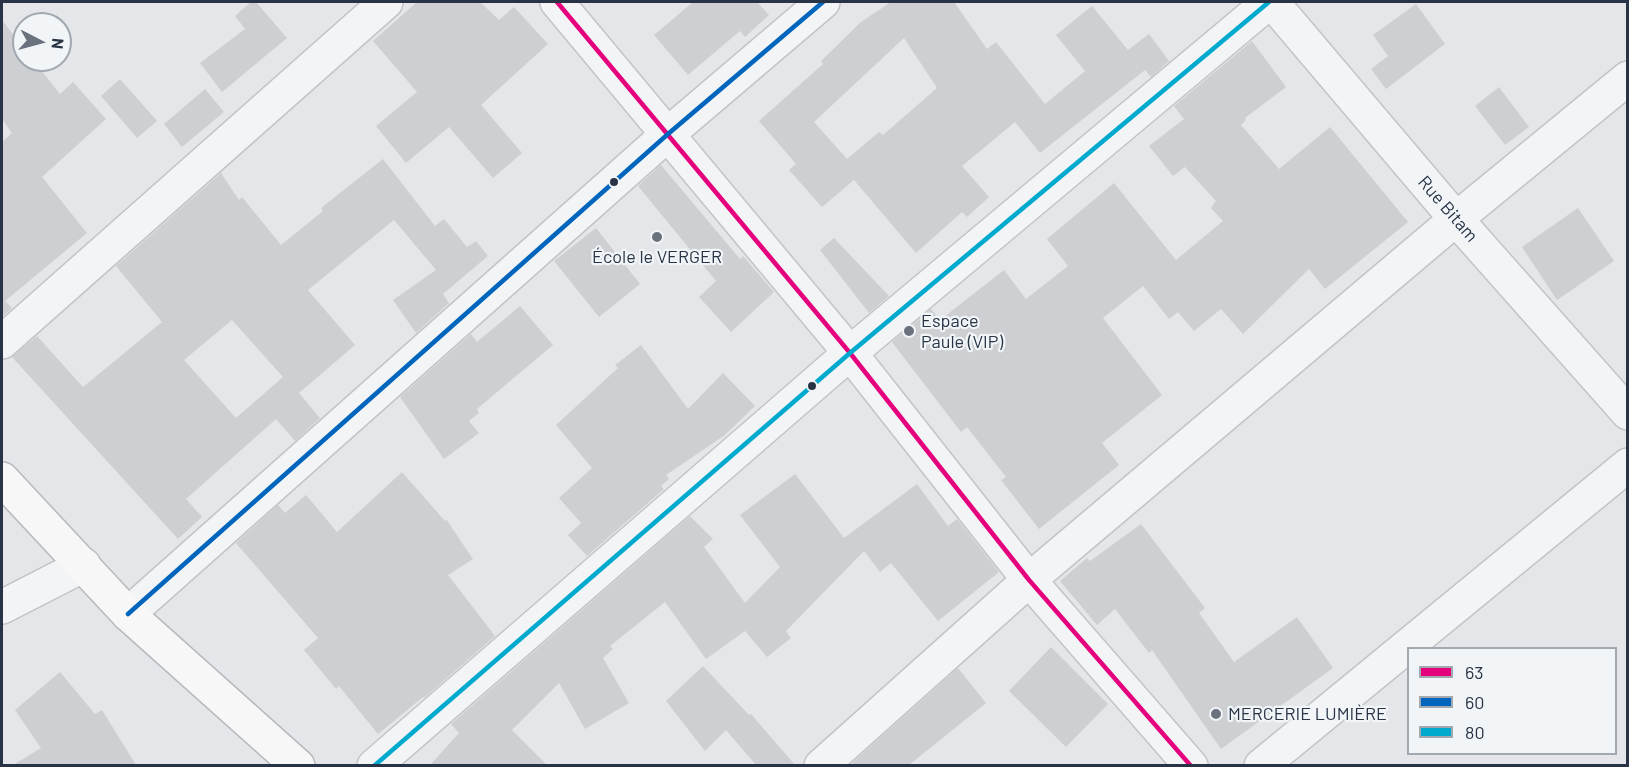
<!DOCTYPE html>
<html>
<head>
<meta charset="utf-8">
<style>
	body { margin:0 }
	#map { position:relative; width:1629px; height:767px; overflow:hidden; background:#e4e6e9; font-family:Barlow,sans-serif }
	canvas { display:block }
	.frame { position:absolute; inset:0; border:3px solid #283445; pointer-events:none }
	.legend { position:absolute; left:1407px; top:647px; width:210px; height:108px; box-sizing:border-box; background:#f2f5f8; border:2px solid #a1a8b0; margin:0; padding:8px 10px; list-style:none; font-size:18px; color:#283445 }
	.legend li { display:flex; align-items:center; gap:12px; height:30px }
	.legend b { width:30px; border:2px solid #a1a8b0 }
	.north { position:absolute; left:12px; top:12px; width:60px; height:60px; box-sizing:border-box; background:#f2f5f8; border:2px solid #a1a8b0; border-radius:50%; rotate:96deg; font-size:16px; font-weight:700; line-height:24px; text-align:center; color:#283445 }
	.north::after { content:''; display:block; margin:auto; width:21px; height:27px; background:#6a727e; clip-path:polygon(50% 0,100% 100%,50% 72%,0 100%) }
</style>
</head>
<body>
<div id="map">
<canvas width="1629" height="767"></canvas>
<div class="frame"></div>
<ul class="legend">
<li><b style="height:8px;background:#e5007d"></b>63</li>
<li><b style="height:8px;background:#0065bd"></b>60</li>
<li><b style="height:8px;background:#00a9ce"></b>80</li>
</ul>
<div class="north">N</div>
</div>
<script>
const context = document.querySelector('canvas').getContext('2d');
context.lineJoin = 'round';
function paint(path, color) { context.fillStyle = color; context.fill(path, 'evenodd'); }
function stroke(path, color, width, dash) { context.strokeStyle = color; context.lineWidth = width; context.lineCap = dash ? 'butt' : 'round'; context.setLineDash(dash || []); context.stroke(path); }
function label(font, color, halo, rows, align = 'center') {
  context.font = font + ' Barlow,sans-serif'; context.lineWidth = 4.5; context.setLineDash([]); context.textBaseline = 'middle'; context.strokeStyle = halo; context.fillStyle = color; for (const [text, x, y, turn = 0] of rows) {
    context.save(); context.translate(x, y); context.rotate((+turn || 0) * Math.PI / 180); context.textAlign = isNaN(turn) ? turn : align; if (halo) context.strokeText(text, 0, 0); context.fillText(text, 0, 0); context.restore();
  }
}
paint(new Path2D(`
	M 251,2 L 256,2 L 287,38 L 222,92 L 200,63 L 245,29 L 235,16 Z
	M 417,2 L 480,2 L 499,20 L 514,7 L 548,44 L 481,105 L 522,153 L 493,178 L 449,127 L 406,163 L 376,126 L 417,92 L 373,41 Z
	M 693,2 L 757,2 L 769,15 L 745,37 L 740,31 L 688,75 L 654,35 Z
	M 891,2 L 954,2 L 987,49 L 996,42 L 1045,104 L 1085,71 L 1056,35 L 1092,6 L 1128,50 L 1149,34 L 1169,61 L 1151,77 L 1145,70 L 1040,153 L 1015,122 L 962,166 L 989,197 L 967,217 L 962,212 L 916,253 L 854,180 L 822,207 L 789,170 L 796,164 L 759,121 L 823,64 L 821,61 L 861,22 ZM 904,38 L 937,88 L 883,135 L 879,132 L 847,159 L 814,122 Z
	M 1416,4 L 1445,44 L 1386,89 L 1371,69 L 1388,56 L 1373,35 Z
	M 2,20 L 24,49 L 24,60 L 33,60 L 60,94 L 73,82 L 106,119 L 42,177 L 87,233 L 5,301 L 12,308 L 2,317 L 2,142 L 12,133 L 2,119 Z
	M 1252,41 L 1286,87 L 1245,118 L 1246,120 L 1241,125 L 1279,169 L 1330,127 L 1408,222 L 1325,289 L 1309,269 L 1243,334 L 1221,309 L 1194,331 L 1178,312 L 1169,319 L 1143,286 L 1103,318 L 1162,395 L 1102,443 L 1119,465 L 1039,529 L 1001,480 L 1006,477 L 967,427 L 961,432 L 892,342 L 931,309 L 940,320 L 1004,270 L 1026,299 L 1068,266 L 1047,239 L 1114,183 L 1176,260 L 1223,221 L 1211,208 L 1216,201 L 1185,167 L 1173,176 L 1149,146 L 1184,119 L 1174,106 Z
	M 120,79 L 157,121 L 137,138 L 101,96 Z
	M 1499,87 L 1529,127 L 1505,145 L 1475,106 Z
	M 205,89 L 224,112 L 182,147 L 164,124 Z
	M 383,159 L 435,226 L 444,219 L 467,247 L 476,241 L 488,256 L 443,294 L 449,303 L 416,333 L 393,300 L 436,270 L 394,220 L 308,290 L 355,345 L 299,393 L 320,418 L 295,441 L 276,419 L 186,499 L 202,517 L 178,539 L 12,357 L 37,336 L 83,387 L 162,322 L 116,266 L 221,173 L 239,200 L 242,197 L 281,245 L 323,211 L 321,208 ZM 232,320 L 283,377 L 236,418 L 184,360 Z
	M 661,165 L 740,259 L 743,256 L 774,292 L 731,332 L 699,297 L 716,281 L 638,186 Z
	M 1578,208 L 1614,261 L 1557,300 L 1522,247 Z
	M 596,228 L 640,284 L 599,317 L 554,261 Z
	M 834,238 L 889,296 L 869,313 L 820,250 Z
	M 520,306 L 553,345 L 477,409 L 479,413 L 469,421 L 479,433 L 444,459 L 400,397 L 471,334 L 477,342 Z
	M 641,345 L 688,409 L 723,373 L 755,406 L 725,435 L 666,475 L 669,479 L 661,486 L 664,489 L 587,556 L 568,535 L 581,523 L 559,498 L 592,468 L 556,425 L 618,368 L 615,365 Z
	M 402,472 L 445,521 L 446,519 L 473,559 L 448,575 L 495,636 L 424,698 L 423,697 L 378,734 L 339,686 L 336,689 L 304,650 L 318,638 L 236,543 L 278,505 L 285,513 L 306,495 L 337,532 Z
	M 795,474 L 844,538 L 917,484 L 948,526 L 957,519 L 999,572 L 938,621 L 891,563 L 880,572 L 864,551 L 786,631 L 791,638 L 767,657 L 745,631 L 706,659 L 665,602 L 610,646 L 613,649 L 603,658 L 629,703 L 585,729 L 559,683 L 512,730 L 547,765 L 430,765 L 459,733 L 451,724 L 690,516 L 713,539 L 704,547 L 745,603 L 780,567 L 740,515 Z
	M 1141,524 L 1205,608 L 1199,613 L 1234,662 L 1297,617 L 1333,668 L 1221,749 L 1152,650 L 1149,653 L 1115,609 L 1097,625 L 1060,581 L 1087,558 L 1090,561 Z
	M 1051,647 L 1108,704 L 1066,747 L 1009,691 Z
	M 703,666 L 749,715 L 751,714 L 795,765 L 756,765 L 726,730 L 705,751 L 666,701 Z
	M 958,668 L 986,703 L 909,765 L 854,765 L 852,763 Z
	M 60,672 L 95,714 L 102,710 L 136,765 L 13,765 L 41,748 L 15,710 Z`), '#cdcfd2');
const street = new Path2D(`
	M 557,2 L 850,353 L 1029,580 L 1191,766
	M 1272,2 L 1456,219 L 1628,413
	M 2,342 L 386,2
	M 2,607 L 84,565
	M 128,614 L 668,134 L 823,2
	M 374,766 L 850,353 L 1269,2
	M 821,766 L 1029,580 L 1456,219 L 1628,78
	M 1261,766 L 1628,465`);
const highway = new Path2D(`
	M 2,479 L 128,614 L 298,766`);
stroke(street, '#c2c4c7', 36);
stroke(highway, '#b6b9be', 36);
stroke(street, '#f3f4f6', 33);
stroke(highway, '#f7f7f7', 33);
stroke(new Path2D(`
	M 557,2 L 850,353 L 1029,580 L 1191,766`), '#e5007d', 4.5);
stroke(new Path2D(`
	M 128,614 L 668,134 L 823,2`), '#0065bd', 4.5);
stroke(new Path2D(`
	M 374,766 L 850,353 L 1269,2`), '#00a9ce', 4.5);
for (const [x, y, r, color] of [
	[614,182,5,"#283445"],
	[657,237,6,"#6a727e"],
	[909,331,6,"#6a727e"],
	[812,386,5,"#283445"],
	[1216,714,6,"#6a727e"]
]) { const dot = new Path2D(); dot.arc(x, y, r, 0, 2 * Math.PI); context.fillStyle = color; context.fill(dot); stroke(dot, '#f2f5f8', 2); }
label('18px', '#283445', '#f2f5f8', [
	["Rue Bitam",1448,209,49]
]);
label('18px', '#283445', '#f2f5f8', [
	["École le VERGER",657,257,"center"],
	["Espace",921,321],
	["Paule (VIP)",921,342],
	["MERCERIE LUMIÈRE",1228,714]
], 'left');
</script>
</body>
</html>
